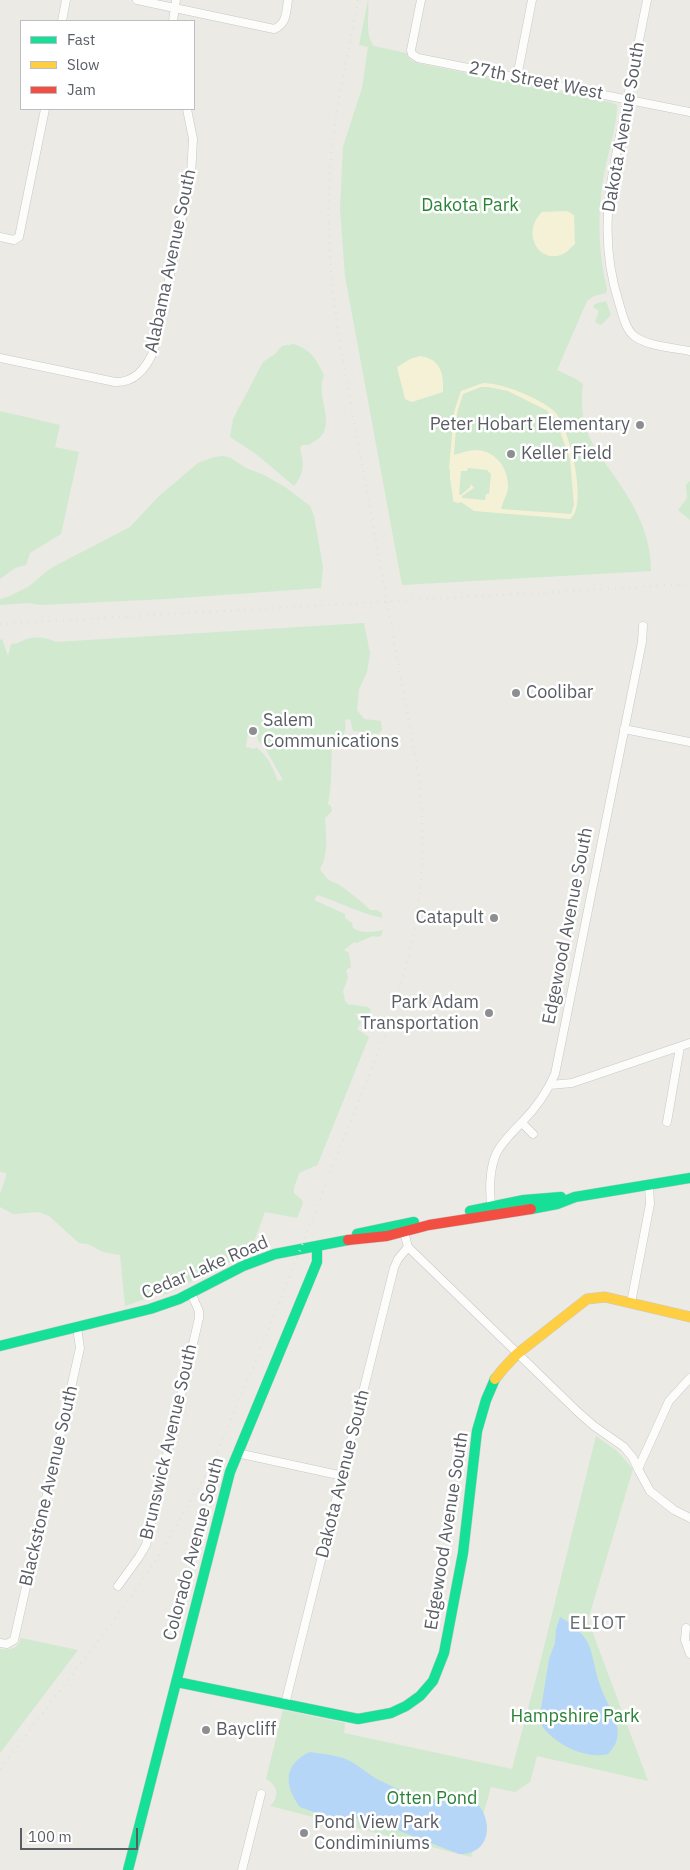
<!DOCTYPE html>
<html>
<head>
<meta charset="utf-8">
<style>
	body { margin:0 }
	#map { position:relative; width:690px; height:1870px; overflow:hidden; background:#ebeae4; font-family:"IBM Plex Sans",sans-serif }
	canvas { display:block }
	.legend { position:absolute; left:20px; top:20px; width:175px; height:90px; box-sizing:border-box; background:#fff; border:1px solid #bdbec1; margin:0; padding:6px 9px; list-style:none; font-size:15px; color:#595d64 }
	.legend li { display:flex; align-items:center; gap:10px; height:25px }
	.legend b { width:25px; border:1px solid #bdbec1 }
	.scale { position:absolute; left:20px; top:1828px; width:118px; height:22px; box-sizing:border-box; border:2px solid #595d64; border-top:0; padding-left:6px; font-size:15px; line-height:18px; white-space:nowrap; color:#595d64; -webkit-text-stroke:4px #fff; paint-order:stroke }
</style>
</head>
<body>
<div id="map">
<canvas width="690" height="1870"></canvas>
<ul class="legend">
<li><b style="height:6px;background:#16e098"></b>Fast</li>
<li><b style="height:6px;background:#ffcf43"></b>Slow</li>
<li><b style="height:6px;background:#f24e42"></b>Jam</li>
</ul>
<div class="scale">100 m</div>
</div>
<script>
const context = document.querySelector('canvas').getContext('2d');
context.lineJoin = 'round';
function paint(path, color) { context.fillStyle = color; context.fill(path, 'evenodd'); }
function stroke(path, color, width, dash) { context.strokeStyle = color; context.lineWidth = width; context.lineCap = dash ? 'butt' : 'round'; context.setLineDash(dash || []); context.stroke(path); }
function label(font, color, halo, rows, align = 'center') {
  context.font = font + ' "IBM Plex Sans",sans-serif'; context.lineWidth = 5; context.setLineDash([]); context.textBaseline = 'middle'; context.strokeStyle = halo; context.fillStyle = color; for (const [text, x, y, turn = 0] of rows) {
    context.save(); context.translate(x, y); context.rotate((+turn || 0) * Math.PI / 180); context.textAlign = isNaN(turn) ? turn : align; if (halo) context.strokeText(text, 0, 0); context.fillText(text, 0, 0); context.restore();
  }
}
paint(new Path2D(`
	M 368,0 C 370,14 364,34 374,46 L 406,53 L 411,60 L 417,63 L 613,103 L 617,105 C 617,126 608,153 604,174 C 597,213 598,252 607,290 L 606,293 L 594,296 L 587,301 L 557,370 L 576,379 L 583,384 C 581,398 582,413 585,426 C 590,442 600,456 610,470 C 632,501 651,531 651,571 L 402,585 L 345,276 L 340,209 L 343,147 L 362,88 L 368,47 L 359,45 Z
	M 606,301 L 611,315 L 601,325 L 595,322 L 599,311 L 593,307 L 595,304 Z
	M 294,344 C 310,349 318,361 324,376 C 315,394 334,419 322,435 C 319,439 313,442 309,445 L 302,445 L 300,448 C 304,464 305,472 294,486 L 256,454 L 230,437 L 233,419 L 263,362 L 275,354 L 282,346 Z
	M 0,411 L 60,425 L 55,447 L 79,452 L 61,534 L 30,553 L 26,565 L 15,568 L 0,579 Z
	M 223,456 L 231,458 L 246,468 L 264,475 L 285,487 L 310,506 L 314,516 L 323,567 L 321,588 L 166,599 L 40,605 L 29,603 L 0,605 L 0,599 L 10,596 L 28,587 L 51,568 L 130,527 L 158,497 L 198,463 L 214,457 Z
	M 690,481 L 690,520 L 678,510 L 687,498 L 686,485 Z
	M 364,623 L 370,653 L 367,672 L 359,689 L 357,710 L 364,719 L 381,721 L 382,730 L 378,734 C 369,734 362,731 353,731 L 350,719 L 345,720 C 347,737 342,735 332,746 C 331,766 332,785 328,804 L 331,806 L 332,811 L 325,818 C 326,835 329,853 320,869 C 330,886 334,879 345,889 C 354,896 363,902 370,910 L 376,910 L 382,913 L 382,918 C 359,913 339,902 317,895 L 314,900 L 345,914 L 345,918 L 352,923 L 353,928 C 362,934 374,932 383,930 L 381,936 L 377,937 L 373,936 L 356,943 L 354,942 L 344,950 L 349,953 L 351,967 L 346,970 L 348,977 L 343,991 L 345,1001 L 349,1005 C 352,1004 363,1007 368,1007 L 371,1010 L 370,1013 L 364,1015 L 355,1013 L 361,1023 L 357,1029 L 369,1037 L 317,1166 L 315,1166 L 299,1173 C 298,1180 293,1186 294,1193 L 301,1199 L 303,1203 L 297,1218 L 265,1212 L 250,1252 L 167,1294 L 153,1296 L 125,1306 L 120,1255 L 103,1252 L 88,1244 L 79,1243 L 49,1216 L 39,1212 L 13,1214 L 0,1207 L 0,1194 L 6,1176 L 6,1173 L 0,1172 L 0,640 L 2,639 L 8,656 L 11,644 C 18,644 21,641 27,639 C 36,636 48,638 56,642 ZM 249,724 L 259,726 L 257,738 L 259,742 L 264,746 L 283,780 L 278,781 C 273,768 268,756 256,747 L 255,749 L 246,747 Z
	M 596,1436 L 617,1451 L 633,1469 L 588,1620 L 648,1781 L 537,1756 L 530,1782 L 515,1792 L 491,1787 L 471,1857 L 270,1806 C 280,1797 278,1785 266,1779 L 283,1710 L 345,1723 L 344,1733 L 512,1769 L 538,1671 Z
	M 21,1638 L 78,1650 L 0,1753 L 0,1649 C 11,1650 18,1649 21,1638 Z`), '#d0e9cf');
paint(new Path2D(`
	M 567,211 L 574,215 L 575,244 C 571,247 568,252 563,254 C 538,265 521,232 542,212 Z
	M 420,356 C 441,359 444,374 443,392 L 412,402 L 405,399 L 397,367 L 410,359 Z
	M 483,383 C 503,383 539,398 554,411 C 569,424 589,507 570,519 L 474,511 L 461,502 L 457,503 L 453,501 C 453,489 449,483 450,469 L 449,469 L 454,412 L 461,391 ZM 481,387 L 488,387 L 508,391 L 546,410 L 555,418 L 570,459 L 574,505 L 571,514 L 501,509 C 502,503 507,495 508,488 C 509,469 496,451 477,450 C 469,450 461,453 454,455 L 457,413 L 463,394 ZM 468,468 L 487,470 L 491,474 L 489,494 L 486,494 L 485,500 L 462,498 L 462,496 L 474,488 L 471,484 L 470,487 L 461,495 L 459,494 L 461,471 L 467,471 Z`), '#f5f1d7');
paint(new Path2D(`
	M 560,1617 C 571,1623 582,1632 588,1643 C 594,1657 595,1673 601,1688 C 609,1710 630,1733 608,1754 C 584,1760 550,1742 539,1721 L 549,1659 L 555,1643 L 556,1629 Z
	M 310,1752 C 323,1754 337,1755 348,1760 C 358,1765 367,1773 377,1779 C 391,1786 405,1793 420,1798 C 441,1805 451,1786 467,1795 C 494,1810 496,1855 459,1854 L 372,1820 L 322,1815 L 300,1807 C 284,1786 283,1764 310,1752 Z`), '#b6d6f7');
const street = new Path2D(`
	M 137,0 L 274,29 C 287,24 286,12 288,0
	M 421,0 L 411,50 L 412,54 L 418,58 L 690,112
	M 647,0 C 640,37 632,75 625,112 C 611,179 597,235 619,303 C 622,313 625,327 632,334 C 643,346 675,348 690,351
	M 62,21 L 66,0
	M 173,21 L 176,0
	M 517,77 L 532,0
	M 0,237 L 14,240 L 19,237 L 45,109
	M 0,358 L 115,382 C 136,383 147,367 154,350 L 191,176 L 193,139 L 187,109
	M 624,729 L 690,742
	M 550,1085 L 572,1083 L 690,1043
	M 667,1122 L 680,1047
	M 522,1123 L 533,1134
	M 492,1210 C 489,1193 489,1168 497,1152 C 504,1140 513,1132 522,1122 C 536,1108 547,1092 555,1074 L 642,642 L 643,626
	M 403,1228 L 408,1247 L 579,1413 L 594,1426 L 624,1447 L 633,1458 L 638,1469 L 650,1491 L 674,1510 L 690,1518
	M 631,1303 L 650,1204 L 649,1185
	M 237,1453 L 343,1476
	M 638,1469 L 669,1401 L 690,1378
	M 118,1586 L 139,1557 L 146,1545 L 199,1318 L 199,1311 L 191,1293
	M 686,1628 L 685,1640 L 690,1654
	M 0,1643 L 7,1644 L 14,1640 L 80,1348 L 77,1328
	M 285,1704 L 394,1268 L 398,1259 L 408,1247
	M 242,1870 L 261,1794`);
const fast = new Path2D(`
	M 531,1209 L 557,1204 L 575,1197 L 690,1178
	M 470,1211 L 524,1200 L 561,1197
	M 357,1234 L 414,1222
	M 0,1346 L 150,1309 L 179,1299 L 243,1266 L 275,1254 L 348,1240
	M 177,1682 L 358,1719 L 391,1713 L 406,1706 L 420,1696 L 433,1681 L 444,1653 L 463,1553 L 477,1431 L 486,1400 L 495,1379
	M 128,1870 L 230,1472 L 317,1262 L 317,1246`);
const slow = new Path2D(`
	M 495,1379 L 503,1369 L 517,1354 L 587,1299 L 605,1297 L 690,1317`);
const jam = new Path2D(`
	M 348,1240 L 387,1236 L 429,1225 L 531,1209`);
stroke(street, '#c7c8c7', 9);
stroke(fast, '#c8c9c8', 11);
stroke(slow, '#c8c9c8', 11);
stroke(jam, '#c8c9c8', 11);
stroke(street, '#fcfcfb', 8);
stroke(fast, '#16e098', 10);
stroke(slow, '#ffcf43', 10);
stroke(jam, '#f24e42', 10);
stroke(new Path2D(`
	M 0,624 L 690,584
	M 0,1769 L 127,1603 L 160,1553 L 201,1483 L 219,1447 L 257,1359 L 378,1052 C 414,959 430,878 419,778 L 339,338 C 331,283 326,228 330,172 C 334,114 347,57 358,0`), '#e2e3e2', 2.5, [1, 6]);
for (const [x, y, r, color] of [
	[640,425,5,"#8c8e91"],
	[511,454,5,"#8c8e91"],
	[516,693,5,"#8c8e91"],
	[253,731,5,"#8c8e91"],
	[494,918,5,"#8c8e91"],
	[489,1013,5,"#8c8e91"],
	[206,1730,5,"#8c8e91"],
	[304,1833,5,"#8c8e91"]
]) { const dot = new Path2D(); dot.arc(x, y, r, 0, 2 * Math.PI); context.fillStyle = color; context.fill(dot); stroke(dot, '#fff', 2); }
label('18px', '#595d64', '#fff', [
	["27th Street West",536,81,11],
	["Dakota Avenue South",624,127,-80],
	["Alabama Avenue South",171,261,-78],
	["Edgewood Avenue South",568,926,-79],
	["Cedar Lake Road",205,1268,-23],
	["Brunswick Avenue South",169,1442,-77],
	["Dakota Avenue South",343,1474,-76],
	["Blackstone Avenue South",49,1486,-77],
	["Edgewood Avenue South",447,1531,-81],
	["Colorado Avenue South",194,1549,-75]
]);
label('18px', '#2a8236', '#fff', [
	["Dakota Park",470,206],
	["Hampshire Park",575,1717],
	["Otten Pond",432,1799]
]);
label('18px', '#595d64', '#fff', [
	["Peter Hobart Elementary",630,425,"right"],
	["Keller Field",521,454],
	["Coolibar",526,693],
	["Salem",263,721],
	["Communications",263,742],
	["Catapult",484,918,"right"],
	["Park Adam",479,1003,"right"],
	["Transportation",479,1024,"right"],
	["Baycliff",216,1730],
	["Pond View Park",314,1823],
	["Condiminiums",314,1844]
], 'left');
context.letterSpacing = '1px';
label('19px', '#6a6f76', '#fff', [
	["ELIOT",598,1624]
]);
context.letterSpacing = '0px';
</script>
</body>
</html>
